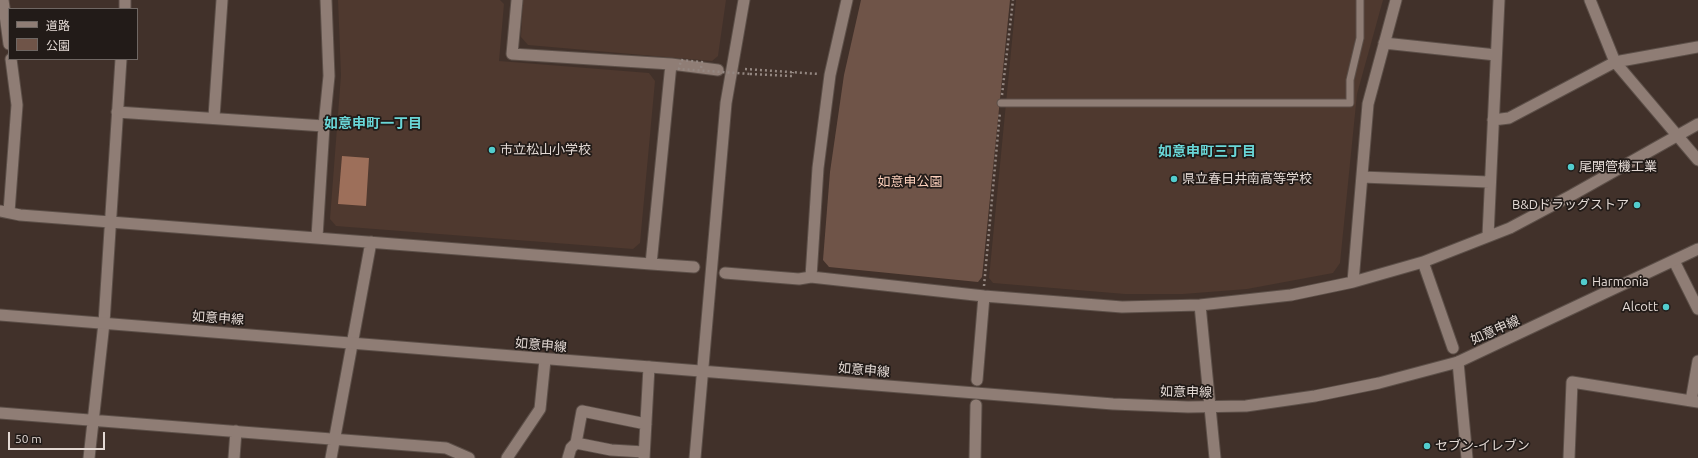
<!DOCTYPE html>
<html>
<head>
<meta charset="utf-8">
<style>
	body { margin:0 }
	#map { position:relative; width:1698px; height:458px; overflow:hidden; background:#41312a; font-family:Ubuntu,"Noto Sans JP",sans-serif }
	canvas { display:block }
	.legend { position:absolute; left:8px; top:8px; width:130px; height:52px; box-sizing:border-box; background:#221b18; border:1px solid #6f6763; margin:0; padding:5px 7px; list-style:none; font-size:12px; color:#e3d9d4 }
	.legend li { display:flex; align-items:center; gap:8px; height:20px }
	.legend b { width:20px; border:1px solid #6f6763 }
	.scale { position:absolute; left:8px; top:432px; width:97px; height:18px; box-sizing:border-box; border:2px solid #e3d9d4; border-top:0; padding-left:5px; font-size:12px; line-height:14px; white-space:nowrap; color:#e3d9d4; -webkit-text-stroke:3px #221b18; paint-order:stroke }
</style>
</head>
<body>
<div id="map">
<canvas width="1698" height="458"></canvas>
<ul class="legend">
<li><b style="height:5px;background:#8f7d75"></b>道路</li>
<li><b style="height:11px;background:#6f5448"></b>公園</li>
</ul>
<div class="scale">50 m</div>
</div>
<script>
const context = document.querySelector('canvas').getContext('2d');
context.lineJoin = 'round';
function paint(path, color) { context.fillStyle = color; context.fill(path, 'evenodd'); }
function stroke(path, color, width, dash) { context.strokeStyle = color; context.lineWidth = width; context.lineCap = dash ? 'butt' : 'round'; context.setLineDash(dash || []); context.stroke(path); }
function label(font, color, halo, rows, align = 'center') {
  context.font = font + ' Ubuntu,"Noto Sans JP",sans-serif'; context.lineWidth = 3.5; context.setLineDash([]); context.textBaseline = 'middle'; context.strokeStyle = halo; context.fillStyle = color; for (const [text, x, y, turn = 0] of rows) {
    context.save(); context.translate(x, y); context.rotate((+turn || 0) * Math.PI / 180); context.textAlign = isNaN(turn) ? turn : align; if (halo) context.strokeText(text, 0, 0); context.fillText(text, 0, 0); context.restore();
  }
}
paint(new Path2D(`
	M 338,0 L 500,0 L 504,4 L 499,61 L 649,73 L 655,81 L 640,243 L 633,249 L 336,226 L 330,219 L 341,75 Z
	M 523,0 L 726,0 L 718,56 L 712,61 L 528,45 L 521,37 Z
	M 1016,0 L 1383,0 L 1357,94 L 1340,263 L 1333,273 L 1247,289 L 1183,294 L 1125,294 L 993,283 L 989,278 Z`), '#4f392f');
paint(new Path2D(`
	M 861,0 L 1010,0 L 982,277 L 978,282 L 829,267 L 823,260 L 830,172 L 844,75 Z`), '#6f5448');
paint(new Path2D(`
	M 342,156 L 369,158 L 366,206 L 338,204 Z`), '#9d6f5a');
const service = new Path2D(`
	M 1001,103 L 1350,103 L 1350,80 L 1360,38 L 1360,0`);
const minor = new Path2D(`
	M 3,0 L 9,44
	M 517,0 L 512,54 L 671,64 L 718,70
	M 1590,0 L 1615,62 L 1698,160
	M 125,9 L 125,0
	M 1384,43 L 1496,55
	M 117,112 L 324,126
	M 214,117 L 222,0
	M 1493,120 L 1509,118 L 1615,62 L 1698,47
	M 1362,177 L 1489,182
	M 0,211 L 20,215 L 651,264 L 671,64
	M 9,212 L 17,105 L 11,59
	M 1488,236 L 1499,0
	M 317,237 L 324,126 L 329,76 L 326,0
	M 1674,261 L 1698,309
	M 1423,262 L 1453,348
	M 651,264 L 694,267
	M 725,273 L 799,279 L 811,277 L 984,296 L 1122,307 L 1200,305 L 1291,295 L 1353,282 L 1423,262 L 1510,228 L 1572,195 L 1698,124
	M 811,277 L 818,168 L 830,75 L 847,0
	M 1353,282 L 1368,104 L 1396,0
	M 1200,305 L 1215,458
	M 1458,362 L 1467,458
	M 977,380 L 984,296
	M 1691,401 L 1698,361
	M 0,413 L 446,448 L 469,458
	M 576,443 L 611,450 L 644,452
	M 89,458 L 104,323 L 121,59
	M 234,458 L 236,431
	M 331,458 L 371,242
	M 507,458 L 540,409 L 545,360
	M 568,458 L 571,448 L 576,443 L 582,411 L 646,424
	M 644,458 L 649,367
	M 975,458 L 976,405
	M 1569,458 L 1572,382 L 1698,402`);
const tertiary = new Path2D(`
	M 0,315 L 1113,404 L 1188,407 L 1246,406 L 1315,396 L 1379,383 L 1458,362 L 1698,249
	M 695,458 L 726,103 L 744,0`);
stroke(service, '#5c4f48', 9);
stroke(minor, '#5c4f48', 13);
stroke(tertiary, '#5c4f48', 13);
stroke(new Path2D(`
	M 745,69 L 819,74
	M 750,74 L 792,76 L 793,72
	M 1002,95 L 1013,0
	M 984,286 L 1000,112`), '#948781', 2.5, [2, 3]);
stroke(service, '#8f7d75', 7);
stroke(minor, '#8f7d75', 11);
stroke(tertiary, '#8f7d75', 11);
stroke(new Path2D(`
	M 701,68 L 702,62 L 681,60 L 679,69 L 750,74`), '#948781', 2.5, [2, 3]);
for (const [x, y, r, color] of [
	[492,150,4,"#52cdce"],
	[1571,167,4,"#52cdce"],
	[1174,179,4,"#52cdce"],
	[1637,205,4,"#52cdce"],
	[1584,282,4,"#52cdce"],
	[1666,307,4,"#52cdce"],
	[1427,446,4,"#52cdce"]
]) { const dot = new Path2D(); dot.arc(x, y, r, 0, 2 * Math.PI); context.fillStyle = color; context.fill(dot); stroke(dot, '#221b18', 1.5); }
label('13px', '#e3d9d4', '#221b18', [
	["市立松山小学校",500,150],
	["尾関管機工業",1579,167],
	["県立春日井南高等学校",1182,179],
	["B&Dドラッグストア",1629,205,"right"],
	["Harmonia",1592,282],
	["Alcott",1658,307,"right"],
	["セブン-イレブン",1435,446]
], 'left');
label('13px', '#fdd0bc', '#221b18', [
	["如意申公園",910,182]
]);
label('13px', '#e3d9d4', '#221b18', [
	["如意申線",218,318,4],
	["如意申線",1495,330,-24],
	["如意申線",541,345,5],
	["如意申線",864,370,5],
	["如意申線",1186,392,1]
]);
label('bold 14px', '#69d6d7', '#221b18', [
	["如意申町一丁目",373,123],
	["如意申町三丁目",1207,151]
]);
</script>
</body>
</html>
